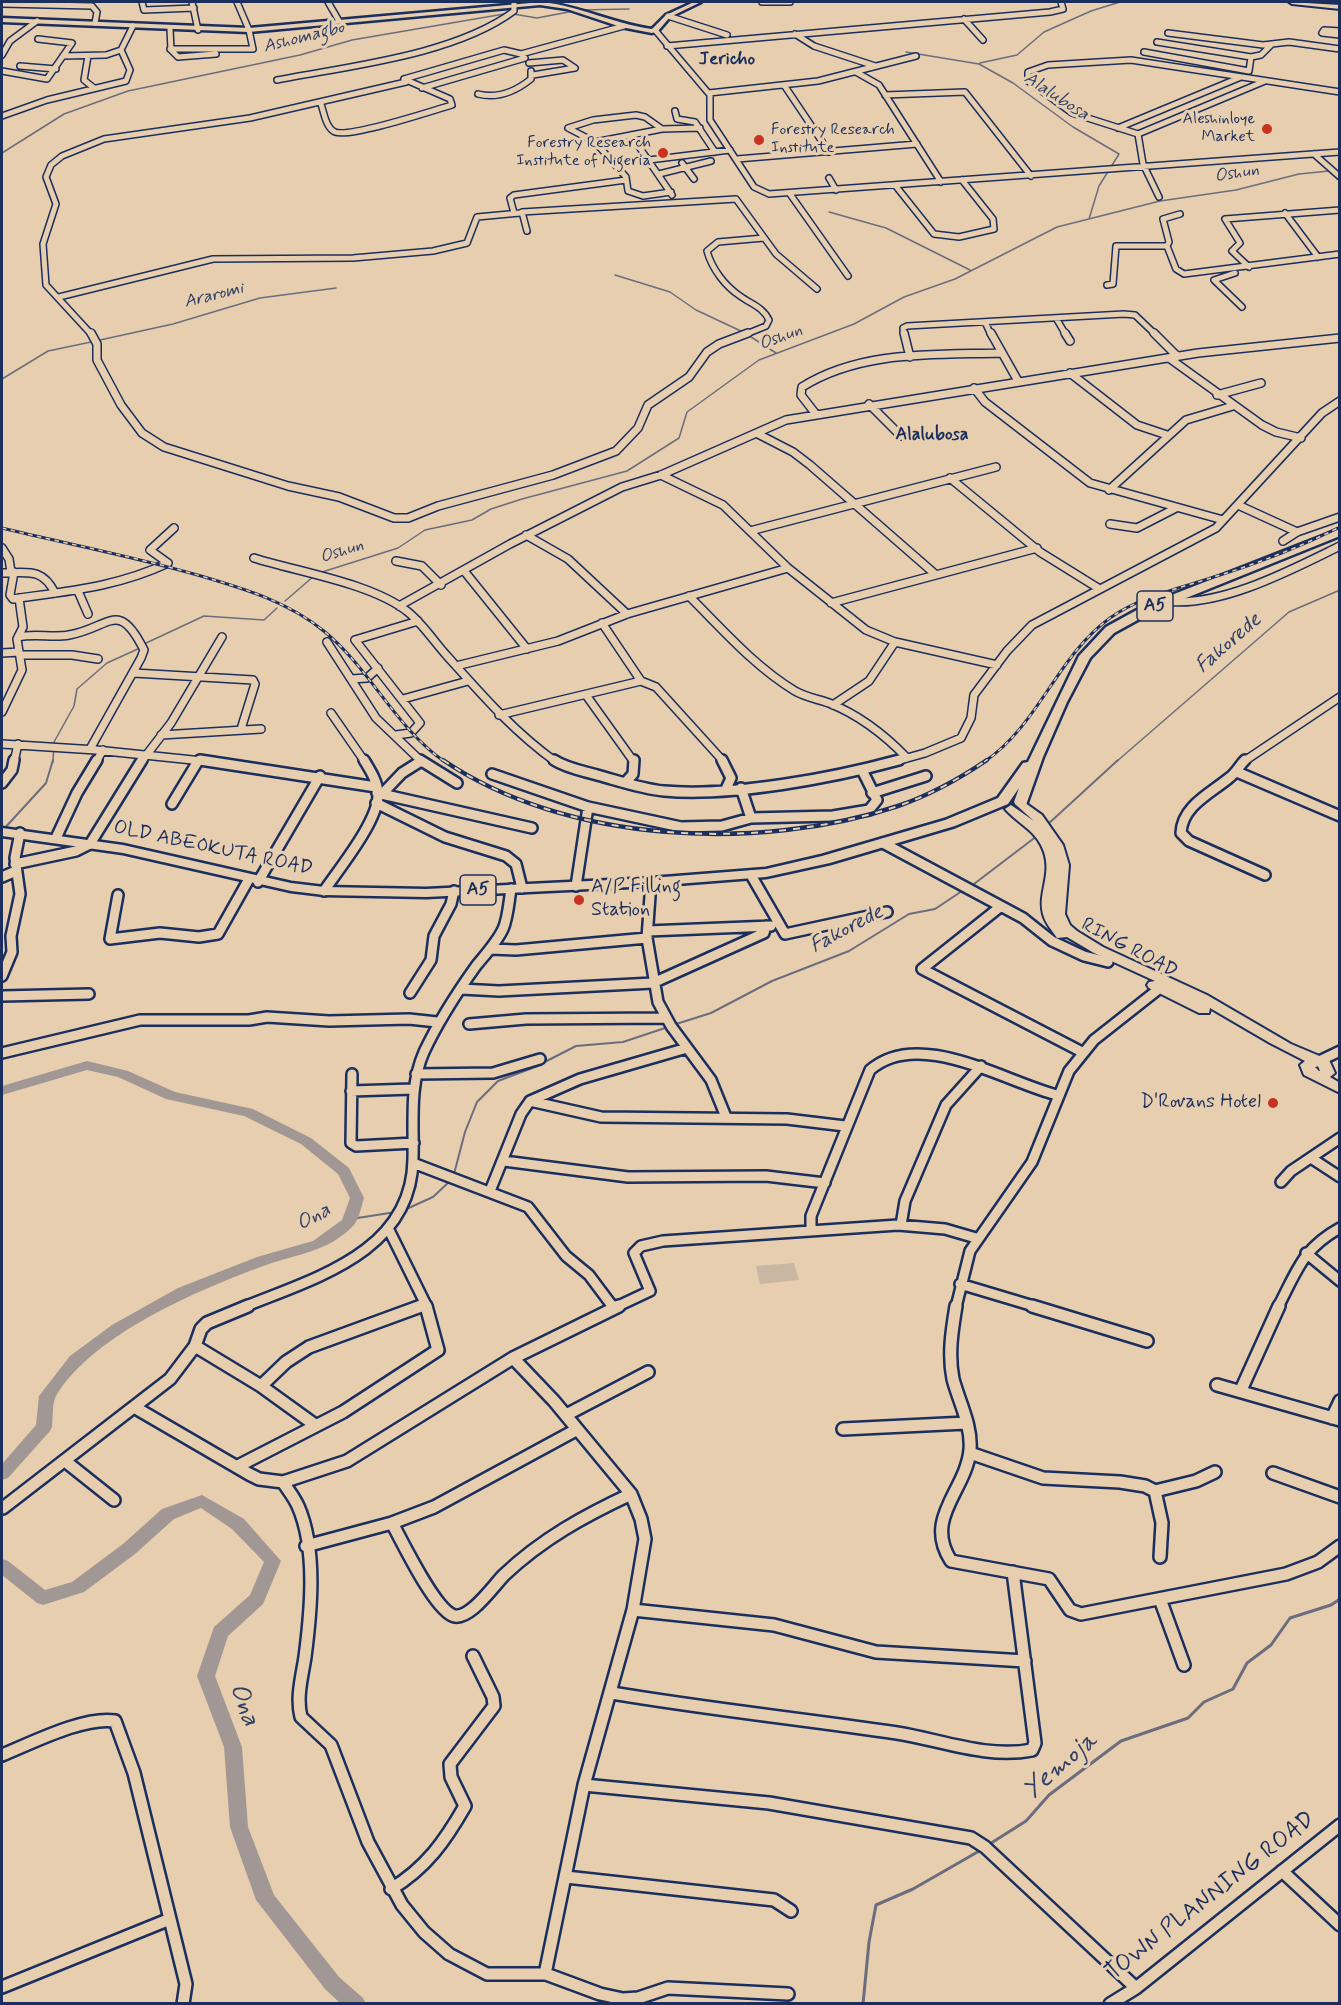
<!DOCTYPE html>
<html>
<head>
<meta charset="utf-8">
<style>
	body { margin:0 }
	#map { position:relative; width:1341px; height:2005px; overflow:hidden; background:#e7ceaf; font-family:Mynerve,sans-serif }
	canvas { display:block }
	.frame { position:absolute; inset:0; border:3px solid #1b2f5e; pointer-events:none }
</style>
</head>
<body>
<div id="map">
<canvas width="1341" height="2005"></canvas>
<div class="frame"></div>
</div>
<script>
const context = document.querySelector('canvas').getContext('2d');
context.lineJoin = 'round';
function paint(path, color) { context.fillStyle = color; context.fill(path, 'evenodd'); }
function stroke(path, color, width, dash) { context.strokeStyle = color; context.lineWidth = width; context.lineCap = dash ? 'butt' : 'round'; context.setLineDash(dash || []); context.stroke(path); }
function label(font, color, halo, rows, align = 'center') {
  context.font = font + ' Mynerve,sans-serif'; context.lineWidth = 6; context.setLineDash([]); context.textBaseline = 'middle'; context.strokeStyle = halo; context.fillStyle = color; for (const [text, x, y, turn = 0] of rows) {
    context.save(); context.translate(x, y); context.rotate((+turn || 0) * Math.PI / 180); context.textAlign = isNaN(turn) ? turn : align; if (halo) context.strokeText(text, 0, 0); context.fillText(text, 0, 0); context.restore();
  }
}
paint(new Path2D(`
	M 794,1263 L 799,1280 L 760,1284 L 756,1266 Z`), '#cab7a3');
stroke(new Path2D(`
	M 513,14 L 537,18 L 579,10 L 629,9
	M 906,52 L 979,64 L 1013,83 L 1073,127 L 1119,154 L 1099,186 L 1089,219
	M 980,63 L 1017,55 L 1044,32 L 1091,11 L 1120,2
	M 2,153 L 64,114 L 128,91 L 300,55 L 352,40 L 504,14
	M 829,212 L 886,228 L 970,270
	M 615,275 L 670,292 L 696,310 L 743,332
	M 748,335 L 776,353
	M 100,340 L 173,324 L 260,298 L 336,288
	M 2,379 L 48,351 L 91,342
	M 319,573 L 398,548 L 425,530 L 472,520 L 491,509 L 522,499 L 627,471 L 679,438 L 687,412 L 759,360 L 854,324 L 904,297 L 955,279 L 1057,227 L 1160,201 L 1236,190 L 1299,174 L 1329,171
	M 285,601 L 314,576
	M 144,644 L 204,616 L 264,620 L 277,608
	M 53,762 L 54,742 L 74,706 L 77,689 L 107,663 L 140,648
	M 1116,762 L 1289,612 L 1340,590`), '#6b6d7e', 1.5);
stroke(new Path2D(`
	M 1047,825 L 1118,760
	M 2,831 L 46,783 L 53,760
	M 970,887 L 1037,836
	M 673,1025 L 711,1013 L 772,981 L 849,951 L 909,914 L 935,909 L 965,889
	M 454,1174 L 465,1132 L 477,1102 L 498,1081 L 535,1067 L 576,1046 L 623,1042 L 668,1027
	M 402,1211 L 433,1197 L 450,1181
	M 351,1219 L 396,1212`), '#6b6d7e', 2);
stroke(new Path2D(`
	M 988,1845 L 1026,1821 L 1049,1795 L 1121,1741 L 1188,1718 L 1204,1702 L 1233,1689 L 1247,1663 L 1271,1645 L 1290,1618 L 1331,1605 L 1340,1599
	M 863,2004 L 869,1942 L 876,1905 L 913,1889 L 981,1850`), '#6b6d7e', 3);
paint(new Path2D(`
	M 87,1061 L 128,1071 L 175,1092 L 253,1109 L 311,1138 L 349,1168 L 364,1198 C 361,1207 359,1221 352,1227 C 327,1252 297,1254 266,1265 C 200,1289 93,1334 56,1396 C 52,1403 53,1418 52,1427 L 50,1431 L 8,1478 L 2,1480 L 2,1464 L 36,1425 L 39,1396 L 70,1356 L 112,1325 L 178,1288 L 257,1257 L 313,1241 L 342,1220 L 350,1198 L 338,1174 L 301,1144 L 244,1116 L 166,1099 L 118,1077 L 87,1070 L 2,1095 L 2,1086 Z
	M 202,1495 L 244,1519 L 281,1561 L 263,1604 L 228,1636 L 215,1676 L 242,1747 L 248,1827 L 274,1895 L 339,1977 L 363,1998 L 366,2004 L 341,2004 L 325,1989 L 256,1900 L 230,1827 L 224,1747 L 197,1676 L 214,1627 L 250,1595 L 264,1562 L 232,1529 L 201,1508 L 174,1519 L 135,1554 L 84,1592 L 43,1605 L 37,1603 L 2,1575 L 2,1559 L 8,1561 L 45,1590 L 72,1582 L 123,1544 L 162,1509 Z`), '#a19794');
const minorFar3 = new Path2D(`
	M 142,2 L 144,10 L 194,8
	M 192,2 L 198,30
	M 328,2 L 339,21
	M 762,2 L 790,2
	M 2,4 L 92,6 L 97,12 L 95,23
	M 668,16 L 727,35
	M 964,19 L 983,40
	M 170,29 L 171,50 L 178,57 L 216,54
	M 655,30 L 710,95 L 710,120 L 754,187 L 769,194 L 1340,152
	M 1340,31 L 1324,30 L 1322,33 L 1340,35
	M 1168,33 L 1263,45 L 1289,42 L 1340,49
	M 795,34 L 814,46 L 875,66
	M 1157,42 L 1251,57
	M 667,46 L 1050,12 L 1063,9 L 1061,2
	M 170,49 L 253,49 L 249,30 L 237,2
	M 1144,52 L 1249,71 L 1251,57 L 1261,55 L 1271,45
	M 2,55 L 10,41 L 37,21
	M 63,56 L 106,55 L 121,50
	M 88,56 L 84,80 L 94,88
	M 529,63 L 563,60 L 575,68 L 533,75
	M 20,66 L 56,69
	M 2,71 L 47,79 L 72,43 L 38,39
	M 856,72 L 879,85 L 941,182
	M 404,79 L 504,50 L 521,54 L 624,26
	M 277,80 C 349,66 455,55 514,11 L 514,2
	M 784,85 L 829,152
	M 422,88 L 525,58
	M 709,93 L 818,81 L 916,56
	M 478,94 C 497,99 516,91 531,79 L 531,71
	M 885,95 L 965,92 L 1031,176
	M 321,104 C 324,113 326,128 335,132 C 351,138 431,111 452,105 L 450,99 L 404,79
	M 675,111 L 677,119 L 695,122 L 715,152
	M 636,115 L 645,117 L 662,129 L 595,142 L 568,128 L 593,120 Z
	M 2,116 L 47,100 L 126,81 L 130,70 L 121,50 L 133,26
	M 1118,128 L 1241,77
	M 662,129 L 700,128
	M 1138,134 L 1265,81
	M 631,135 L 672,195
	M 595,142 L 626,177 L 628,191 L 643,196 L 671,192
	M 1314,154 L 1340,177
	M 737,159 L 917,144
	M 649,160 L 730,150
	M 682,163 L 694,179
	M 659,174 L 711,161
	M 829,178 L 836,190
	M 895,185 L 934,234 L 959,237 L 994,229 L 993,219 L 962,180
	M 790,194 L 848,276
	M 1159,197 L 1143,164 L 1138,134 L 1072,113 L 1028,81 L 1028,72 L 1048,65 L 1131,60 L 1340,92
	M 514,213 L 510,198 L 514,195 L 626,180
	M 1285,213 L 1318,257
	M 1180,214 L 1163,219 L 1169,242 L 1167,246 L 1176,269 L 1184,274 L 1340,254
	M 527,231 L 522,212 L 736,199 L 776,254 L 817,289
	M 1249,267 L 1232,251 L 1240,243 L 1225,219 L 1340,210
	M 1235,273 L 1214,280 L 1242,307
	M 1107,285 L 1113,284 L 1116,246 L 1167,246
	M 59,297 L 213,259 L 353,258 L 433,251 L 467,243 L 477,217 L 520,213
	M 1056,318 L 1066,335
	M 985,322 L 991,335
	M 92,335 L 46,285 L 43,244 L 56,204 L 46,177 L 51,165 L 62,156 L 104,139 L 250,118 L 406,82
	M 744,335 L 766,326 L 769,320 C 763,307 751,304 740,296 C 725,286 712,269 707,251 L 718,242 L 764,238
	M 904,335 L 903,328 L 907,326 L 1124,314 L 1135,315 L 1156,335`);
const minorFar2 = new Path2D(`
	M 91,333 L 97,344 L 97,360 L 121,405 L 142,433 L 164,447 L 288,486 L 339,497 L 394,518 L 408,518 L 438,506 L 553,475 L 616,451 L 638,428 L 648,405 L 689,377 L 707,352 L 719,344 L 748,333
	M 904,333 L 910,357
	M 991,333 L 1018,381
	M 1065,333 L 1070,341
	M 1154,333 L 1177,356
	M 1169,358 L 1262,425 L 1276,432 L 1301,438
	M 1070,373 L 1137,425 L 1167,435
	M 974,388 L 985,402 L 1090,483 L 1223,520
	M 1217,395 L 1261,383
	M 869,404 L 901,436
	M 815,413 L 801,395 L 802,387 C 861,350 934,355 1001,353
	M 758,434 L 793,452 L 810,465 L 935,574
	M 661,475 L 723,505 L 788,568 L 866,630 L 895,642 L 997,665
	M 950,478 L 1040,552 L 1098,588
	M 1109,490 L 1186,420 L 1233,406
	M 1238,505 L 1297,532
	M 1110,524 L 1137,528 L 1176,508
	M 750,531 L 996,467
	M 526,535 L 568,559 L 627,614
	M 1283,541 L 1297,532 L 1340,517
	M 2,548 L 9,559 L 11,572
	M 254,558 C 298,572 372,583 408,612 C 423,624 435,643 448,657 C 482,695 514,732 556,762
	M 396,561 L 422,566 L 441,585
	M 14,572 L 10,595 L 13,599 C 68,591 117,587 168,563 L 150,550 L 174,528
	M 465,572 L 527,649
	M 2,573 C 27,573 42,567 55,593
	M 78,591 L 88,614
	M 689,596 C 722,629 754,666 795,691 C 805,697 818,699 829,703 C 859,715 885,735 907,758
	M 1165,601 C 1220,608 1291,570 1340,546
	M 831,603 L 1037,548
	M 399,606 L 510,544 L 622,487 L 661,475 L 786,420 L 1198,353 L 1340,338
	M 602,623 L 641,681 L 656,687 L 724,762
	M 18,637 C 35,633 52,638 69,635 C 110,628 118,598 144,650 L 141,658 L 90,749
	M 327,642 L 376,718 L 422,762
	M 2,653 L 19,652
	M 20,655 L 72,655 L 98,659
	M 456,666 L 558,641 L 627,614 L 788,568
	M 134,673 L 253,680 L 255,684 L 241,729
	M 351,679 L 367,678 L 378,668
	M 586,695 L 634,762
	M 403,699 L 468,681
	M 833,705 L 869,681 L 895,642
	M 2,712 L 22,670 L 17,639 L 23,627 L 19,598
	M 331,713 L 365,762
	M 499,715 L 641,681
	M 161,735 L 261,729
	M 396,735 L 411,733 L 420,723 L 355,640 L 418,621
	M 2,744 L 96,750 L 212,762
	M 14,762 L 18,744
	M 96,762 L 103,750
	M 141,762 L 171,723 L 222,637
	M 893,762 L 925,753 L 961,738 L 971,718 L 974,695 L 1007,651 L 1032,625 L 1216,528 L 1322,413 L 1340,401
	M 1243,762 L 1340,697`);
const minorFar1 = new Path2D(`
	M 200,760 L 376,787
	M 420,760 L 457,783
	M 554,760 C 566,768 583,771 597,775 C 619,781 642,789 664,791 C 732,797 833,778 899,760
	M 722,760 L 731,778 L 726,789
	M 1245,760 C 1239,766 1236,773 1229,778 C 1211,793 1182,806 1181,833 L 1189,841 L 1265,875
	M 1237,772 L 1340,816
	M 492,774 L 588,807 L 681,827 L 722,826 L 751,818 L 833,816 L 869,810 L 877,800 L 862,770
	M 2,783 L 12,770 L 14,760
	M 625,783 L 633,774 L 634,760
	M 741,788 L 751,818
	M 377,793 L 532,828
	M 383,793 L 402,773 L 421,761
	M 872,793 L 926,776
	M 376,803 L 445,837 L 506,856 L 516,864 L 522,888
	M 172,804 L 198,761
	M 56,838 L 77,793 L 97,760
	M 883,843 L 1023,918 L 1052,941 L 1084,956 L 1108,962
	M 15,864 L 76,851 L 90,844 L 142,760
	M 751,875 L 785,934 L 887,912
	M 2,877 L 16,871
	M 258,882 L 320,776
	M 651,882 L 647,938 L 658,1002 L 671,1026 L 711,1080 L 726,1117
	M 576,886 L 588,807
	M 324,891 C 339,869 379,820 378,794 C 378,782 370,770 364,760
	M 118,895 L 110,939 L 160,933 L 199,937 L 218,934 L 249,879
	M 1000,907 L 922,969 L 1082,1052
	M 648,931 L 771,926
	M 491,949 L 516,950 L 647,938
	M 2,976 L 12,952 L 11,936 L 20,894 L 15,858 L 20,833
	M 461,989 L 499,991 L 653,983 L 764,933 L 766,926
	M 410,993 L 431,960 L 434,936 L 451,904 L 454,891
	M 2,996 L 89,994
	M 469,1024 L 526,1019 L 666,1018
	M 2,1053 L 140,1020 L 249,1020 L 267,1017 L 329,1021 L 409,1019 L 437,1022
	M 1317,1062 L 1340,1051
	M 352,1074 L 351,1143 L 356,1146 L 414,1143
	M 416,1074 L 493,1073 L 540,1059
	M 351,1091 L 413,1089
	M 530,1101 L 601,1117 L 787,1119 L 845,1126
	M 1311,1158 L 1340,1177
	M 504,1161 L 628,1177 L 766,1176 L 825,1183
	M 413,1163 L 528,1207 L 566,1256 L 589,1275 L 613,1307
	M 1281,1182 L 1291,1171 L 1340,1138
	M 490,1191 L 521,1114 L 530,1101 L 580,1079 L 687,1048
	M 901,1225 L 905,1201 L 946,1105 L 981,1066
	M 811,1229 L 811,1216 L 870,1070 C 919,1027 1005,1082 1057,1095
	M 389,1230 L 427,1307
	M 1306,1253 L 1340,1281
	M 960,1284 L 1037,1307
	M 244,1307 C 315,1278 412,1252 413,1159 C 414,1122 409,1086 424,1052 C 439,1020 456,994 476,966 C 485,955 497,942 503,929 C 508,918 509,901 511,889
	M 417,1307 L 424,1305
	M 616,1307 L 650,1291 L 634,1253 L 641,1246 L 663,1241 L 898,1225 L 945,1229 L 976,1238
	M 956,1307 L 970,1251 L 1032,1162 L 1069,1071 L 1094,1040 L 1160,988
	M 1278,1307 C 1297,1271 1302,1249 1340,1228`);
const minor = new Path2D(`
	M 612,1306 L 613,1308
	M 956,1306 C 952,1330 948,1355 953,1379 C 959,1402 972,1425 970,1450 C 966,1491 923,1518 951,1561 L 1049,1579 L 1070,1610 L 1081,1614 L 1286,1574 L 1318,1562 L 1340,1546
	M 1032,1306 L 1147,1341
	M 195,1346 L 261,1386 L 315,1425
	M 513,1358 L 554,1401 L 631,1494 L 641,1519 L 645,1539 L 633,1610 L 584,1785 L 545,1974
	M 1217,1385 L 1340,1420
	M 261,1386 L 286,1362 L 309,1347 L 421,1306
	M 1241,1390 L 1279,1306
	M 134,1407 L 249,1474 L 259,1479 L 283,1482 L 347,1461 L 513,1358 L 619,1306
	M 566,1415 L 648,1372
	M 1332,1418 L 1340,1401
	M 843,1429 L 966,1423
	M 970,1453 L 1043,1478 L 1120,1482 L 1145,1486 L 1155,1491 L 1196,1481 L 1215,1472
	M 65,1461 L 114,1500
	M 238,1466 L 343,1412 L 438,1350 L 426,1306
	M 1273,1473 L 1340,1497
	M 283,1482 C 288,1490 294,1497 298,1506 C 317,1549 311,1611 305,1657 C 302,1677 296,1697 301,1717 L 331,1745 L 368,1842 L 402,1905 L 424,1932 L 449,1954 L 487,1974 L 546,1974 L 600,1994 L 623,1999 L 638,1998 L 668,1988 L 788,1994
	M 1155,1491 L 1162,1523 L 1160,1557
	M 3,1508 L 170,1379 L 195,1346 L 201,1329 L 207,1323 L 248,1306
	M 392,1523 C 403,1543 433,1606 452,1615 C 468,1623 494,1585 504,1575 C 542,1539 584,1516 631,1494
	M 306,1546 L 392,1523 L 434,1507 L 576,1430
	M 1160,1599 L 1184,1665
	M 633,1610 L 774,1625 L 876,1652 L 1025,1661
	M 612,1693 C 707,1709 802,1719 897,1733 C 941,1740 988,1759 1032,1750 L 1035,1743 L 1013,1572
	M 2,1755 C 32,1743 84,1716 115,1721 L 134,1773 L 186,1984 L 183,2004
	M 584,1785 L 769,1803 L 971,1838 L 985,1847 L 1136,1988
	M 1282,1871 L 1340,1925
	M 566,1877 L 774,1900 L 791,1911
	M 391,1889 C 426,1868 445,1841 465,1806 L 451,1777 L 450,1764 L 494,1706 L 493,1697 L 473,1656
	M 2,1987 L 170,1919
	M 1110,2004 L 1136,1988 L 1340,1825`);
const tertiary = new Path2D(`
	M 542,2 C 580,6 614,24 652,29 L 666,15 L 694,2 L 701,2 L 670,17 L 658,31 L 652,33 L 621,27 L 567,9 L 540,5 L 249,32 L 2,22 L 2,18 L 249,28 Z`);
const primary = new Path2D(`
	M 1289,2 L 1340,5 L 1340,9 L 1292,4 Z
	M 1021,800 L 1042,815 L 1063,845 L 1069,865 L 1065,914 L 1070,925 L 1077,931 L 1103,947 L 1207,995 L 1291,1044 L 1329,1060 L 1335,1073 L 1330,1077 L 1340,1083 L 1340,1093 L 1304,1075 L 1300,1065 L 1305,1061 L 1270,1043 L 1210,1008 L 1209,1013 L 1199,1013 L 1149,988 L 1147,985 L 1149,982 L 1155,981 L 1094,953 L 1067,937 L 1057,938 C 1052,930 1045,923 1043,914 C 1037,891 1055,872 1041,845 C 1033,829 1016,822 1005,809 L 1011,805 L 1034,821 L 1015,804 ZM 1318,1066 L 1320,1071 L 1319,1071 L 1315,1067 Z`);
const trunk = new Path2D(`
	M 1340,529 L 1340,536 L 1154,611 L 1114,633 L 1090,658 L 1067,702 L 1043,757 L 1026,805 L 1016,805 L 1014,802 L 1019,788 L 1008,804 L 955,826 L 830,863 L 766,877 L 651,886 L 426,897 L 324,895 L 291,891 L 123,853 L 2,836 L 2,828 L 123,845 L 291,883 L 324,887 L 426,889 L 651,878 L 766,869 L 822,856 L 945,820 L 998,798 L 1023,763 L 1028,762 L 1079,656 L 1106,627 L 1146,605 Z`);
stroke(minorFar3, '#1b2f5e', 8);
stroke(minorFar2, '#1b2f5e', 10);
stroke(minorFar1, '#1b2f5e', 14);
stroke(minor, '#1b2f5e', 16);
stroke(tertiary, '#1b2f5e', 5);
stroke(primary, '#1b2f5e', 4);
stroke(trunk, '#1b2f5e', 5);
stroke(minorFar3, '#e7ceaf', 5);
stroke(minorFar2, '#e7ceaf', 7);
stroke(minorFar1, '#e7ceaf', 9);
stroke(minor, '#e7ceaf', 11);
paint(tertiary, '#e7ceaf');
paint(primary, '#e7ceaf');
paint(trunk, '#e7ceaf');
const railFar1 = new Path2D(`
	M 2,528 C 68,544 136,557 201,576 C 245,589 289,602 325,632 C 371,670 395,727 445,762
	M 984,762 C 1039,725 1057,656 1110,618 C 1141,596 1181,588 1217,576 C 1259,563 1300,547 1340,527`);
const rail = new Path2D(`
	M 443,760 C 566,844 760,852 898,806 C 930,795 959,779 987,760`);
stroke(railFar1, '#1b2f5e', 3);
stroke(rail, '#1b2f5e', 4.5);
stroke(railFar1, '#e7ceaf', 1.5, [4.5]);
stroke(rail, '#e7ceaf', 2, [7]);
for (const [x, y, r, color] of [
	[1267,129,6,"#c8321e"],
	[759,140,6,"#c8321e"],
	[663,153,6,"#c8321e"],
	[579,900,6,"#c8321e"],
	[1273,1103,6,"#c8321e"]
]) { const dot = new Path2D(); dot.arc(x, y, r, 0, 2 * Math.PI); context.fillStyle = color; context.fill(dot); stroke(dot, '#e7ceaf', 2); }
label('16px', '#1b2f5e', '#e7ceaf', [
	["Aleshinloye",1255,120],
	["Market",1255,138],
	["Forestry Research",771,131,"left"],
	["Institute",771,149,"left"],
	["Forestry Research",651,144],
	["Institute of Nigeria",651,162]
], 'right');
label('italic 18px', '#2f3f66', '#e7ceaf', [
	["Ashomagbo",304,38,-14],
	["Alalubosa",1056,97,33],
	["Oshun",1237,174,-10],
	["Araromi",214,296,-14],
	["Oshun",781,338,-21],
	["Oshun",342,552,-18]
]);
label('bold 18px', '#1b2f5e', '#e7ceaf', [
	["Jericho",727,60],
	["Alalubosa",932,435]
]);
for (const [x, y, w] of [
	[1155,606,36],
	[478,890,36]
]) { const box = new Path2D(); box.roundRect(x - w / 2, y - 15, w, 30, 4.5); context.fillStyle = '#e7ceaf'; context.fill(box); stroke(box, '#1b2f5e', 1.5); }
label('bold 18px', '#1b2f5e', null, [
	["A5",1155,606],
	["A5",478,890]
]);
label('20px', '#1b2f5e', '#e7ceaf', [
	["OLD ABEOKUTA ROAD",213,849,12],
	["RING ROAD",1129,949,28]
]);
label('20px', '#1b2f5e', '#e7ceaf', [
	["A/P Filling",591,888],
	["Station",591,911],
	["D'Rovans Hotel",1261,1103,"right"]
], 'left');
label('italic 21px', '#2f3f66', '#e7ceaf', [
	["Fakorede",1229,644,-41],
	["Fakorede",847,930,-28],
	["Ona",314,1218,-29]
]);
label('24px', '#1b2f5e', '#e7ceaf', [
	["TOWN PLANNING ROAD",1211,1897,-38]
]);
label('italic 26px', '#2f3f66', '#e7ceaf', [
	["Ona",243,1705,69],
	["Yemoja",1061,1767,-40]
]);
</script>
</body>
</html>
